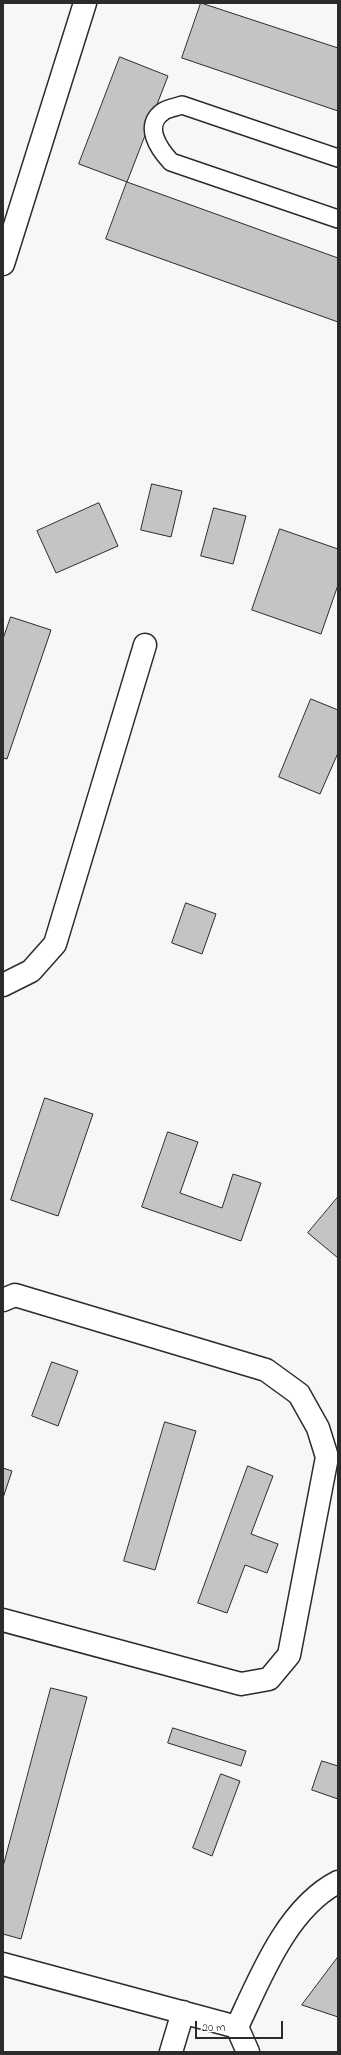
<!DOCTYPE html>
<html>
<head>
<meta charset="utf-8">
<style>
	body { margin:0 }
	#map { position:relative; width:341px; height:2055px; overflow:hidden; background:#f7f7f7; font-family:"Indie Flower",sans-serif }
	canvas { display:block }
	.frame { position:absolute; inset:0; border:4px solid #2b2b2b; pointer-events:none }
	.scale { position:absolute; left:195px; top:2021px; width:88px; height:18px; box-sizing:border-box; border:2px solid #2b2b2b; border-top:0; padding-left:5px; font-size:12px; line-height:14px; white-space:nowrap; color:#2b2b2b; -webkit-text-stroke:3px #fff; paint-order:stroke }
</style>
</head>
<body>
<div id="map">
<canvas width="341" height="2055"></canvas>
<div class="frame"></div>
<div class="scale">20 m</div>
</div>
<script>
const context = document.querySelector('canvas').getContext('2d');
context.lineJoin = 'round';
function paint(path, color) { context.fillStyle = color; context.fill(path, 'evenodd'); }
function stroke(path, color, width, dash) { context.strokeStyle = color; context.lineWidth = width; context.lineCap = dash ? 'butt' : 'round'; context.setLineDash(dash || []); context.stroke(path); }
const building = new Path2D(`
	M 201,3 L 338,48 L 338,111 L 182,58 Z
	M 120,57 L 168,76 L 127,182 L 79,164 Z
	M 127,182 L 338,258 L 338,322 L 106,239 Z
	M 152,484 L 182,491 L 171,537 L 141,530 Z
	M 99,503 L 118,546 L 56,573 L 37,531 Z
	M 214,508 L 246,516 L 233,564 L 201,556 Z
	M 280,529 L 338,549 L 338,585 L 321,634 L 252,610 Z
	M 11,617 L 51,630 L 7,759 L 3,758 L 3,639 Z
	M 311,699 L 338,710 L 338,753 L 320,794 L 279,777 Z
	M 186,903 L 216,914 L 202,954 L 172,943 Z
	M 45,1098 L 93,1114 L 58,1216 L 11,1200 Z
	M 168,1132 L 198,1142 L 180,1193 L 222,1208 L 233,1174 L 261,1183 L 241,1241 L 142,1207 Z
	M 338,1197 L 338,1258 L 308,1233 Z
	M 52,1362 L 78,1371 L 58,1426 L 32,1416 Z
	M 165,1422 L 196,1431 L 155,1570 L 124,1561 Z
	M 248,1466 L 273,1476 L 251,1534 L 278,1544 L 267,1573 L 245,1565 L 227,1613 L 198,1603 Z
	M 3,1468 L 12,1471 L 3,1498 Z
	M 51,1688 L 87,1697 L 21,1939 L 3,1934 L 3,1867 Z
	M 173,1728 L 246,1751 L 241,1766 L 168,1743 Z
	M 322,1761 L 338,1766 L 338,1799 L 312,1790 Z
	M 221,1774 L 240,1781 L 212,1856 L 193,1848 Z
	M 338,1957 L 338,2017 L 302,2005 Z`);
paint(building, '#c4c4c4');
stroke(building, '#2b2b2b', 1);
const service = new Path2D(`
	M 338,158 L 182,105 C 177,107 169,108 164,111 C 142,125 159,149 171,162 L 338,219`);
const minor = new Path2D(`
	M 3,264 L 85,3
	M 3,985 L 31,971 L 55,944 L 145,645
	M 3,1300 L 15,1295 L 266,1370 L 299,1394 L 318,1428 L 327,1457 L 289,1655 L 269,1679 L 241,1684 L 3,1620
	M 3,1964 L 237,2027
	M 171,2052 L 183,2012
	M 248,2052 L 237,2027 C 260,1978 287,1908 338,1882`);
stroke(service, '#2b2b2b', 20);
stroke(minor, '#2b2b2b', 25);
stroke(service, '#fff', 17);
stroke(minor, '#fff', 22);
</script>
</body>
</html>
